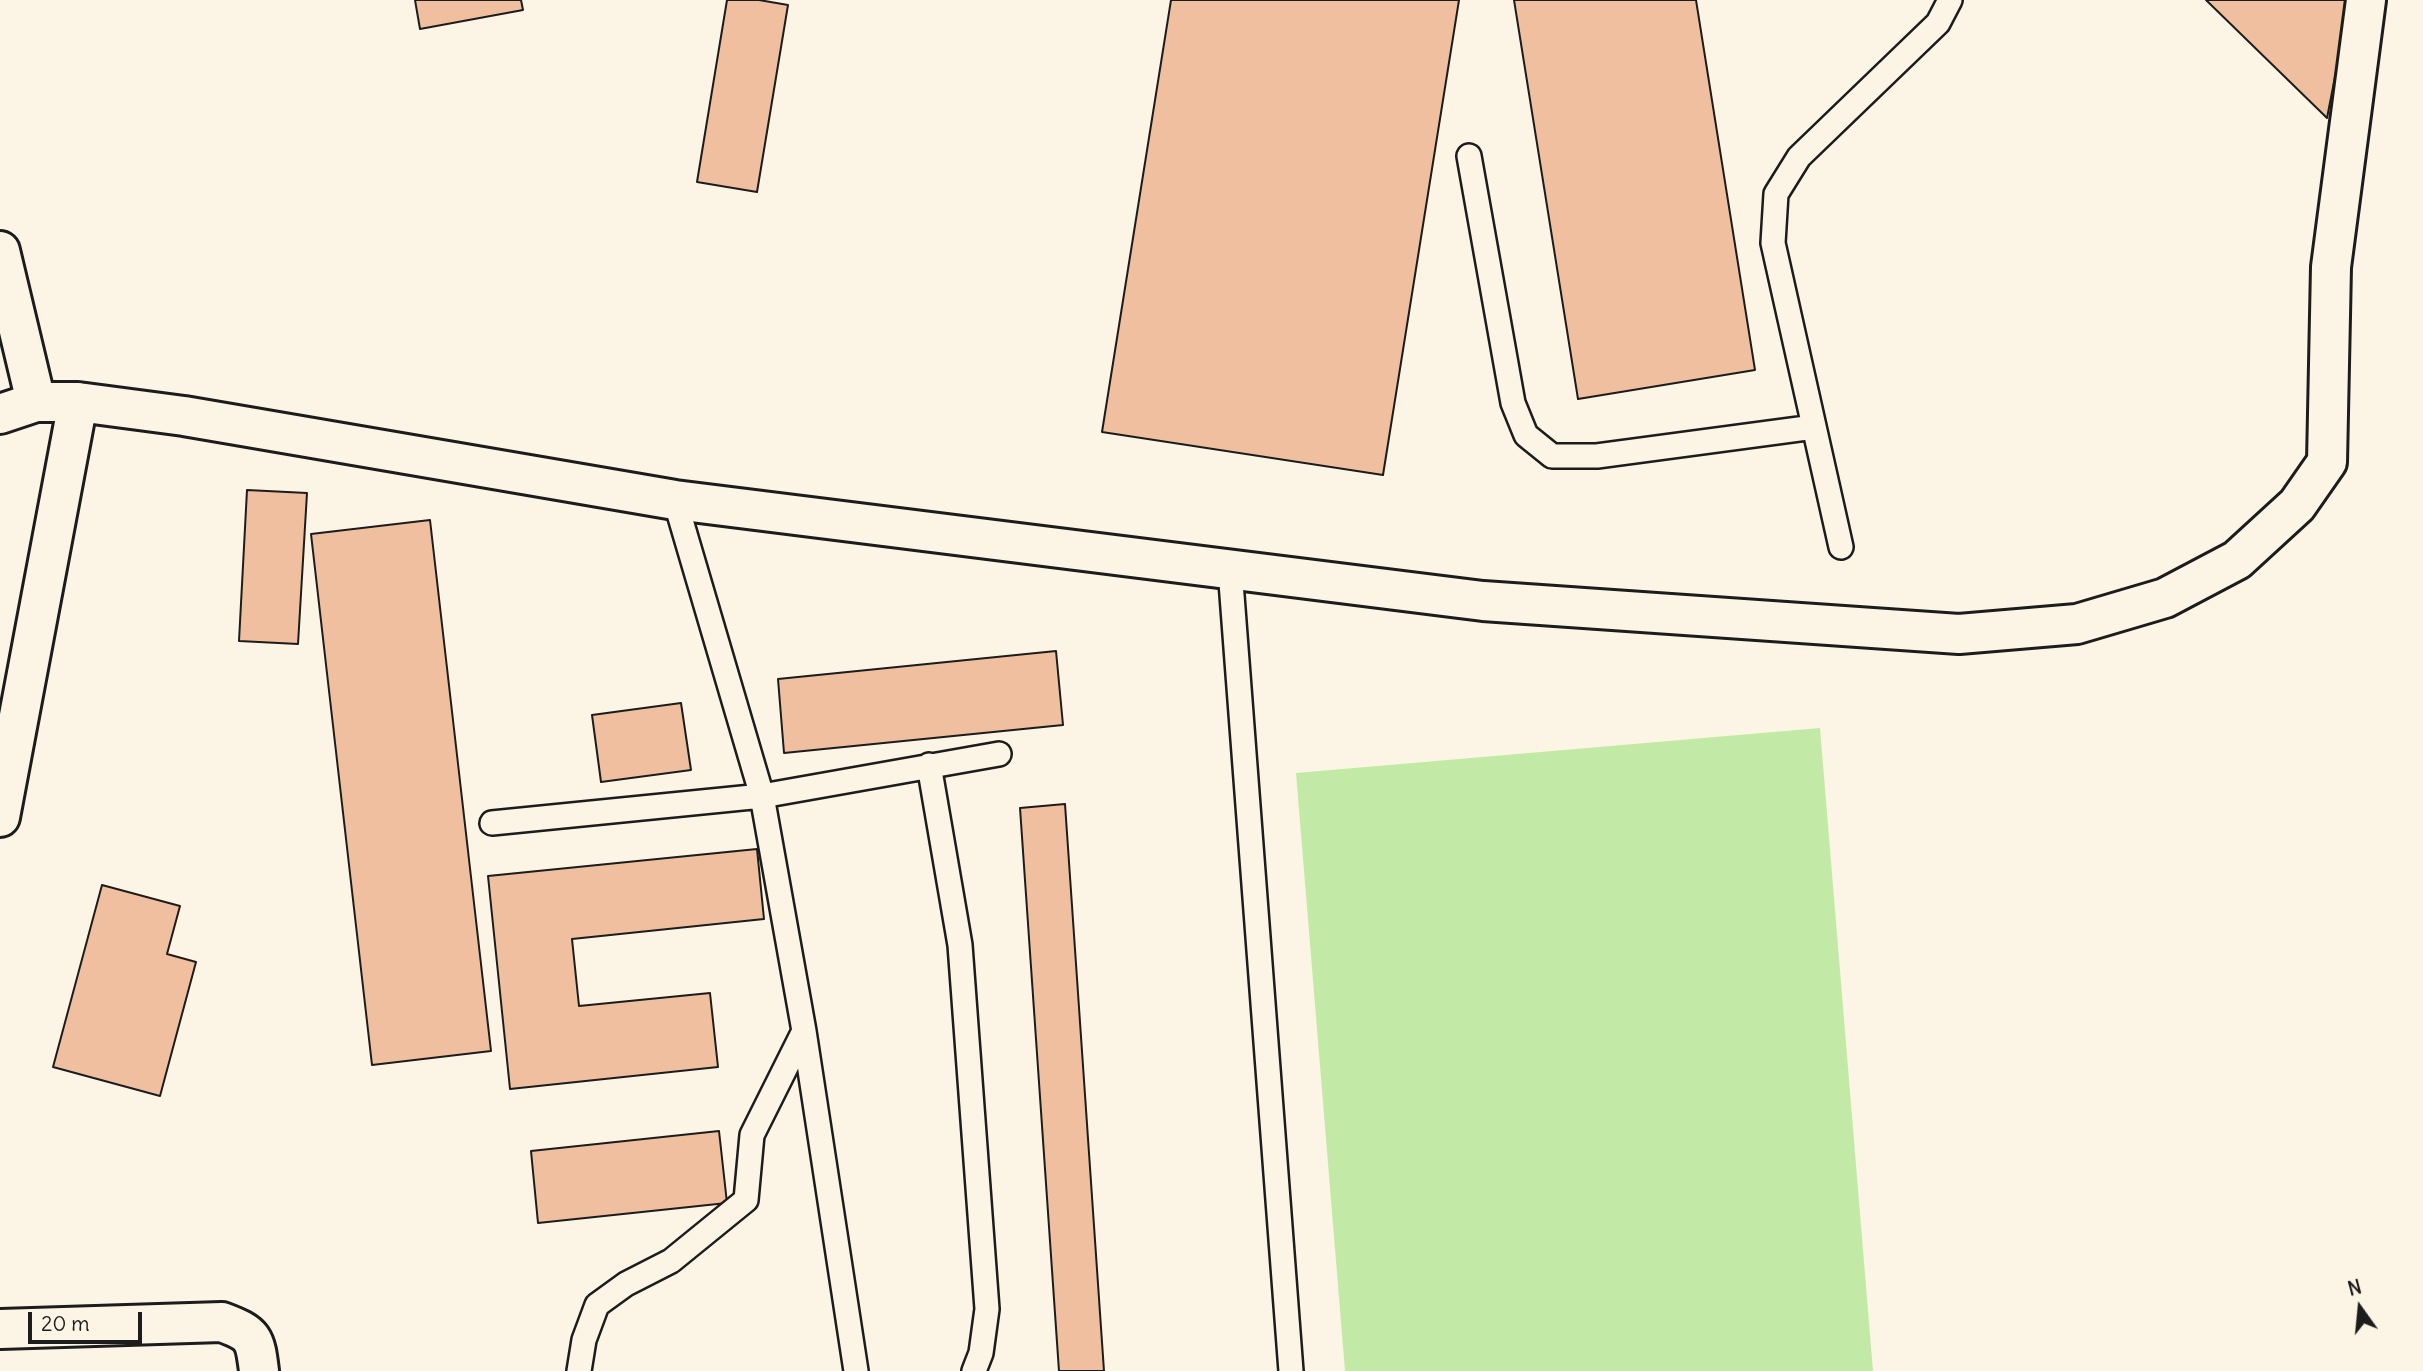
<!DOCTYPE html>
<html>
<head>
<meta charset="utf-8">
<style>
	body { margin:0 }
	#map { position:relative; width:2423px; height:1371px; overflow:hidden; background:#fcf5e5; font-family:Delius,sans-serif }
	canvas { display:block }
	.north { position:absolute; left:2325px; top:1273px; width:70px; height:70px; -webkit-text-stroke:5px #fcf5e5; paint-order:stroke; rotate:345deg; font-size:19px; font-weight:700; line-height:28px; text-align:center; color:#1c1c1c }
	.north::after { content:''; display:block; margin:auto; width:24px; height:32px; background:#1c1c1c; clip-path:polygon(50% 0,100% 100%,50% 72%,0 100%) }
	.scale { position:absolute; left:28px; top:1312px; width:114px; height:32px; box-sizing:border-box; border:4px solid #1c1c1c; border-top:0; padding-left:9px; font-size:21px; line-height:24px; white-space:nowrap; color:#1c1c1c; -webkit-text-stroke:5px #fcf5e5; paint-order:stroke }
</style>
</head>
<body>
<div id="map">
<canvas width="2423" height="1371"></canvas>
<div class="north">N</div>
<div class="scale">20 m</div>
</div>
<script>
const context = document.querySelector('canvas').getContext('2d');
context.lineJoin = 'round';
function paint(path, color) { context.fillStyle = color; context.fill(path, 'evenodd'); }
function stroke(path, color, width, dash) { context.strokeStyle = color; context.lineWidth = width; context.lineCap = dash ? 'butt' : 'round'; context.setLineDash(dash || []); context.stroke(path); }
paint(new Path2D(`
	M 1820,728 L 1873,1371 L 1345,1371 L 1296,773 Z`), '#c2eaa6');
const building = new Path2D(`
	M 415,0 L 521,0 L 523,10 L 420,29 Z
	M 727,0 L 759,0 L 788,5 L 757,192 L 697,182 Z
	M 1171,0 L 1459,0 L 1383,475 L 1102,432 Z
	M 1514,0 L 1696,0 L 1755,370 L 1578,399 Z
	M 2206,0 L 2350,0 L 2327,118 Z
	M 247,490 L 307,493 L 298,644 L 239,641 Z
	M 430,520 L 491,1051 L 372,1065 L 311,534 Z
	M 1056,651 L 1063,725 L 784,753 L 778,679 Z
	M 681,703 L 691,770 L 601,782 L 592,715 Z
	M 1065,804 L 1104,1371 L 1059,1371 L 1020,808 Z
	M 757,849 L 764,919 L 572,939 L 579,1006 L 710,993 L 718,1067 L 510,1089 L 488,876 Z
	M 102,885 L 180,906 L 167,954 L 196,962 L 160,1096 L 53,1067 Z
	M 719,1131 L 727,1203 L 538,1223 L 531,1151 Z`);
paint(building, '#efbf9f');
stroke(building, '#1c1c1c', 2);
const lane = new Path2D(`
	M 1469,156 L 1513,403 L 1526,435 L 1552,456 L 1597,456 L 1814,427
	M 675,500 L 762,796 L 804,1031
	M 1841,547 L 1773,243 L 1776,194 L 1799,157 L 1938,23 L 1950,0
	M 1230,569 L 1291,1371
	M 929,765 L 960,945 L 987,1309 L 981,1353 L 974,1371
	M 492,823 L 762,796 L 999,754
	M 579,1371 L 584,1340 L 597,1305 L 626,1284 L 671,1261 L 746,1200 L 752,1135 L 804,1031 L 856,1371`);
const street = new Path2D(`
	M 0,251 L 36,402
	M 78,402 L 184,416 L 675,500 L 1483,601 L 1959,634 L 2077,624 L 2165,598 L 2237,560 L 2297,505 L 2327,462 L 2331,267 L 2366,0
	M 0,414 L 36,402 L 78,402 L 0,817
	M 0,1329 L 222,1322 C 254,1334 255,1338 259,1371`);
stroke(lane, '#1c1c1c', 28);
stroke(street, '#1c1c1c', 44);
stroke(lane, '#fcf5e5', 23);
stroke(street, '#fcf5e5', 38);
</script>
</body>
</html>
